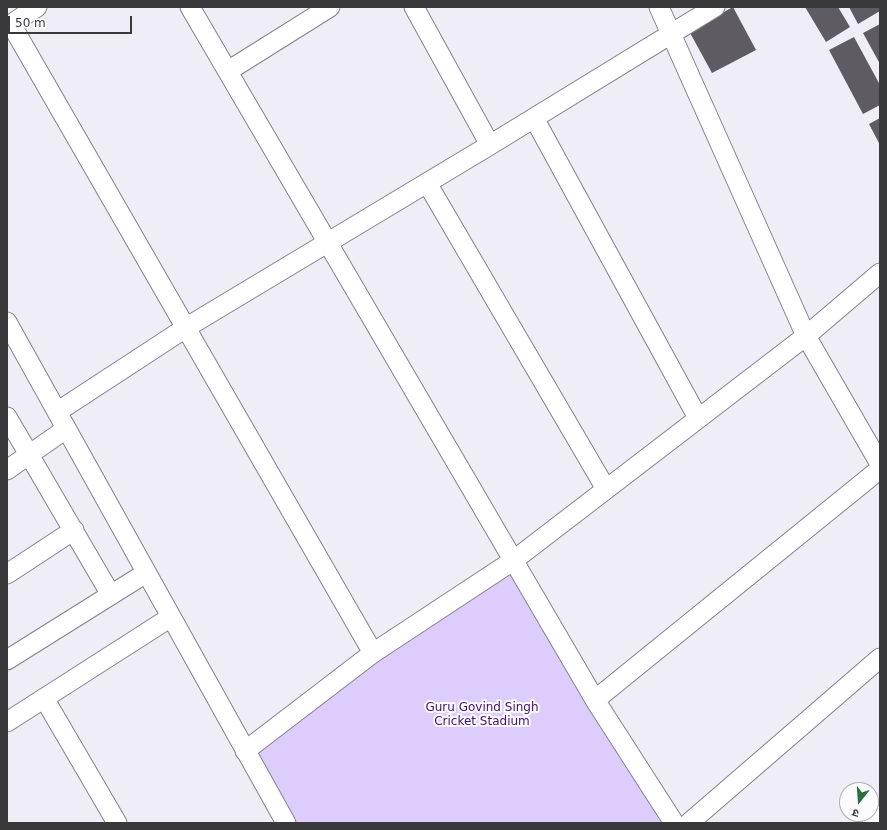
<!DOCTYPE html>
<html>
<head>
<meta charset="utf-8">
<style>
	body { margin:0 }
	#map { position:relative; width:887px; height:830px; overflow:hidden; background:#efedf6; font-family:"DejaVu Sans","Noto Sans Devanagari",sans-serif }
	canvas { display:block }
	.frame { position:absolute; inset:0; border:8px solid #39383b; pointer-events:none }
	.north { position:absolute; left:839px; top:782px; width:40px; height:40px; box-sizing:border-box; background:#fcfbff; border:1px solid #aeadb1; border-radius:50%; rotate:197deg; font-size:11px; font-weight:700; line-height:16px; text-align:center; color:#39383b }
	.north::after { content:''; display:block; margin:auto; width:14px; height:18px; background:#27703e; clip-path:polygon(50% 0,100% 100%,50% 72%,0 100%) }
	.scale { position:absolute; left:8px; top:16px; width:124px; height:18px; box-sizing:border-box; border:2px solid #39383b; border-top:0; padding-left:5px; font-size:12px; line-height:14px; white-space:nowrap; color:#39383b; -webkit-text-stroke:3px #fcfbff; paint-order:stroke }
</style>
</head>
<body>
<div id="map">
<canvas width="887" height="830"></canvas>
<div class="frame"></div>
<div class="north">उ</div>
<div class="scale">50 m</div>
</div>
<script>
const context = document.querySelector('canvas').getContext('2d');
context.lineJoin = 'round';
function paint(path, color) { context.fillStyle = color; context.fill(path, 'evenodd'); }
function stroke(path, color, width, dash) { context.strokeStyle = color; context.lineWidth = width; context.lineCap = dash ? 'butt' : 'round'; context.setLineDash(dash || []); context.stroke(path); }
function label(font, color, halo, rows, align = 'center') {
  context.font = font + ' "DejaVu Sans",sans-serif'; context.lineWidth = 4; context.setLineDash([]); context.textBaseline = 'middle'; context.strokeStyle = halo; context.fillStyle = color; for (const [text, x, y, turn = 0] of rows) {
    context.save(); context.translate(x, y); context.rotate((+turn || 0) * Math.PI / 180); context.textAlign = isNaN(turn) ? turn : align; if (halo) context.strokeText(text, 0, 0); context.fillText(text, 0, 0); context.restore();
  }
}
paint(new Path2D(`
	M 514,560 L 674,823 L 286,823 L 246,751 Z`), '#ddcdfc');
paint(new Path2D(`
	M 733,7 L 756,50 L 712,73 L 689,31 Z
	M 805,7 L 838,7 L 850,27 L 826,42 Z
	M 849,7 L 880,7 L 880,11 L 858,24 Z
	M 880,24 L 880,64 L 863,33 Z
	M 854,37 L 880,85 L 880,105 L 863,114 L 829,50 Z
	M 880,118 L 880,145 L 869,124 Z`), '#5e5b63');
const minor = new Path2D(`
	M 190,7 L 595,700 L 674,823
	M 414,7 L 490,145
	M 659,7 L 806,336 L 880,464
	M 11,24 L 373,653
	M 7,27 L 37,7
	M 228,71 L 330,7
	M 534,118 L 698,418
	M 427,183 L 606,489
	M 7,322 L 286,823
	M 57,412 L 187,327 L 490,145 L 715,7
	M 7,417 L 111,595
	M 7,470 L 66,429
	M 7,574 L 74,530
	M 7,660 L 146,573
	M 44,698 L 117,823
	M 595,700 L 880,469
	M 7,722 L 171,617
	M 245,751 L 373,653 L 514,560 L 806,336 L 880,273
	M 689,823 L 880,658
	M 872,823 L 880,815`);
stroke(minor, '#84818a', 21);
stroke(minor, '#fff', 19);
label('12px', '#410d72', '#fcfbff', [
	["Guru Govind Singh",482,708],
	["Cricket Stadium",482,722]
]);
</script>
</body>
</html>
